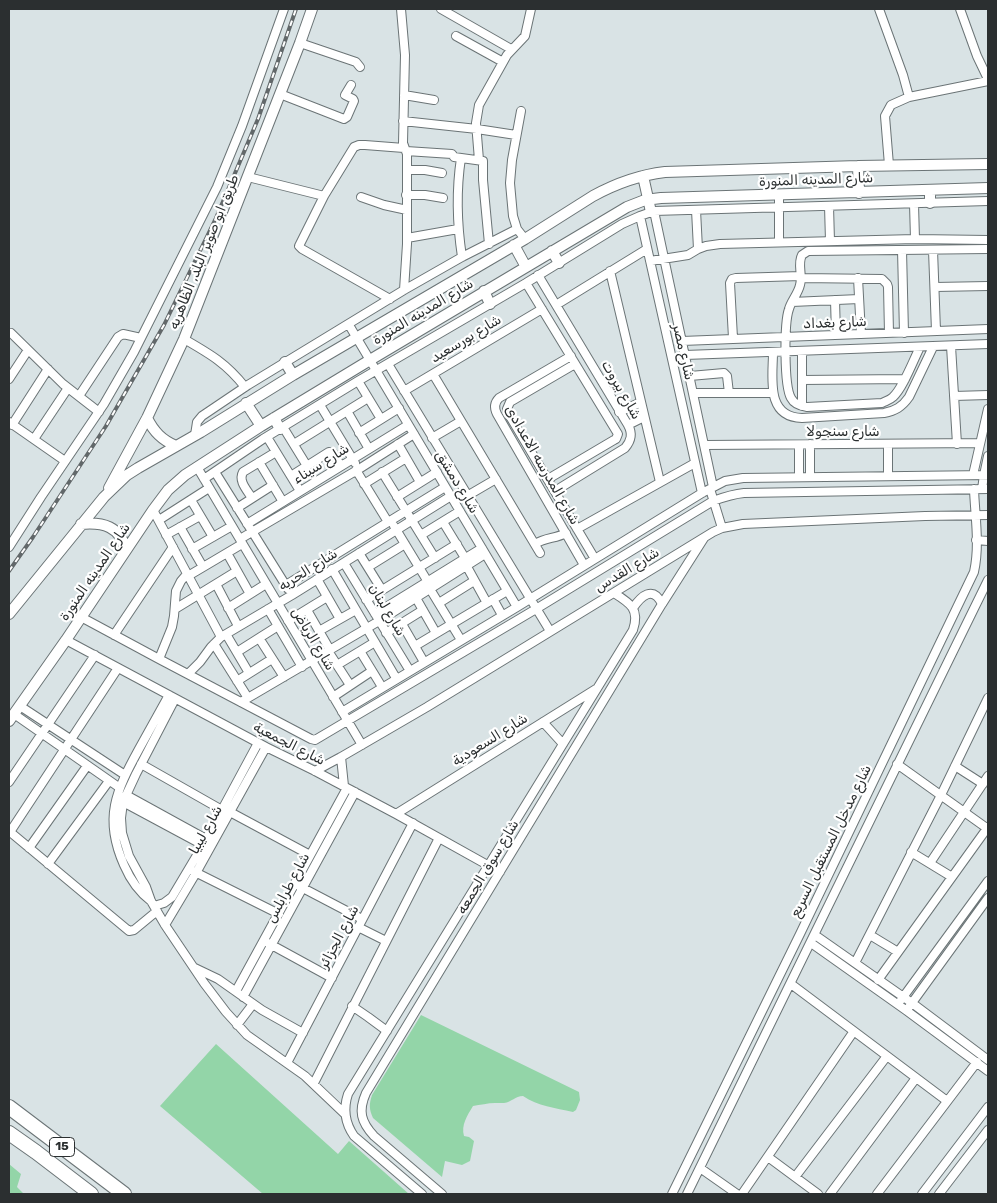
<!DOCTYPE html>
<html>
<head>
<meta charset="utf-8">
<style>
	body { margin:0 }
	#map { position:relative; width:997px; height:1203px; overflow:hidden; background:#d9e3e5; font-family:Rubik,sans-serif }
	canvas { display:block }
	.frame { position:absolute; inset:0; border:10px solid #2b2f30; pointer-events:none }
</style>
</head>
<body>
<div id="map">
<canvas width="997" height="1203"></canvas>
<div class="frame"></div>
</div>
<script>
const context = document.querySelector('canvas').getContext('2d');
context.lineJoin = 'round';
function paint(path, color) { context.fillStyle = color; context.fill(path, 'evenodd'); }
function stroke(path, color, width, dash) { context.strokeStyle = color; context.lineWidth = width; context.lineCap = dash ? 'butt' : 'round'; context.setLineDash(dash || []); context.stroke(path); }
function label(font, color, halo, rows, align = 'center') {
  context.font = font + ' Rubik,Vazirmatn,sans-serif'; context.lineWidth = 4.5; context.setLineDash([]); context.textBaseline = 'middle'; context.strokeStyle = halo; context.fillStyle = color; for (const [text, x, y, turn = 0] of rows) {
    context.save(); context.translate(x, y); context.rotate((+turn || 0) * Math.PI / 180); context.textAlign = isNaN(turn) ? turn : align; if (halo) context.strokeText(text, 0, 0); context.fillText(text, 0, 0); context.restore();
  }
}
paint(new Path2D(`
	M 421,1015 L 579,1092 L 580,1100 L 576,1110 L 573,1112 C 555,1108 538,1106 523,1096 C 515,1096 512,1102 504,1103 C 501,1103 498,1103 495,1103 C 488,1103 480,1105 473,1106 C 467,1116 461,1125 464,1136 L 469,1137 L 474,1141 L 470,1161 L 462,1165 L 445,1161 L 442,1177 L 373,1118 C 369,1109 369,1104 372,1095 Z
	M 216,1044 L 338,1154 L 349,1141 L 409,1194 L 263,1194 L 160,1106 Z
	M 9,1164 L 21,1174 L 17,1187 L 24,1194 L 9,1194 Z`), '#93d5a8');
const street = new Path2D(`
	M 401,9 L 405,55 L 403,143 L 407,154 L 407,244 L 404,290
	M 441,9 L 511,49
	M 879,9 L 903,75 L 909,97
	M 960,9 L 977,56 L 988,79
	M 456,36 L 503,62
	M 300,43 L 356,62 L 360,67
	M 280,94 L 344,119 L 347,117 L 354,101 L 353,99 L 345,95 L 351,85
	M 404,95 L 434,100
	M 521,111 L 512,160 L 510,183 L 513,216 L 517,229 L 525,239
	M 403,121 L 477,129 L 516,135
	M 406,151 L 452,154 L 454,157 L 483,161 L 483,180 L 489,244
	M 461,158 C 456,191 457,224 462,257
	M 479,160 L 476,123 L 479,105 L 507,55 L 525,36 L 531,9
	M 889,165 L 885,116 L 891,105 L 909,97 L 988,81
	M 407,170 L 425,170 L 442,173
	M 248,177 L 324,196
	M 406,195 L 425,195 L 443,198
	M 779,195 L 779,242
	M 361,197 L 384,205 L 407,210
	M 914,204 L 915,239
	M 829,206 L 830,241
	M 696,210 L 698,249
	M 654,211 L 664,258 L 713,487
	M 640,216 L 702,493
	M 407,238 L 458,229
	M 902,250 L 904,333
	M 933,250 L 936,331
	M 650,261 L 688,255 L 698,249 L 706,246 L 720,244 L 915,239 L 988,240
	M 610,271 L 660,482
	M 538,275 L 628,425 C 633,434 631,441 625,448 L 555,491
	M 801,278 L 882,279 L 887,284 L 888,287 L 889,333
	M 858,278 L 861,334
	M 526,283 L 618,434 L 616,439 L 614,440 L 548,479
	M 935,287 L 988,286
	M 390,299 L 302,249 L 299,246 L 324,196 L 354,147 L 359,145 L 365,145 L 404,148
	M 835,300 L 836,335
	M 792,302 L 859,299
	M 556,305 L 647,249
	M 349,325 L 517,607
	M 11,333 L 63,384 L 99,412
	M 733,338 L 730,283 L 732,279 L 736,278 L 801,276
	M 184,339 C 210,354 226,363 245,387
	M 682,341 L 988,329
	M 951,346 L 957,444
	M 920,347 C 913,361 903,388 893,397 C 890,400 886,401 882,403 L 807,407 C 800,406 794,404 791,398 C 784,386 784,323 789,309 C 791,301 798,294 800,285 C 803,275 797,264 802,255 L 808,251 L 988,249
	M 802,351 L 802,406
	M 773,352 C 773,377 765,417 802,418 L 884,413 C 895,411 902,407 909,397 L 933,347
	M 685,355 L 988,344
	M 571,356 L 499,398 C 494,403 494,408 497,414 L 584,565
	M 388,364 L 550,631
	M 575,364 L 510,402 L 507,409 L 508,413 L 595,559
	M 433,374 L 540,553
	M 690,376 L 724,373 L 727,376 L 729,393
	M 9,379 L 28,350
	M 802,380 L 905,379
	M 358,381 L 381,419
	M 404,391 L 542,309
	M 693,393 L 773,393
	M 79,396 L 118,337 L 123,334 L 141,338
	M 954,396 L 988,395
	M 320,405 L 355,463
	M 347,411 L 369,449
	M 619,412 L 641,402
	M 9,422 L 65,461
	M 12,425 L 48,369
	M 628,425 L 644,417
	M 283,427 L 307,466
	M 359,433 L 399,408
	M 195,435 L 197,422 L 202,416 L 248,385 L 404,290 L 462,257 L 517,229
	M 267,437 L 300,491
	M 432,438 L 461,421
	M 34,439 L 68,388
	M 294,444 L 368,398
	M 398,444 L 420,482
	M 705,445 L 980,443
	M 259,462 L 283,502
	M 197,467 L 362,745
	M 356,470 L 388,522
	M 215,472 L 288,589
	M 382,472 L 435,558
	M 973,475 L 988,409
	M 291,476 L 329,452 L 333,453 L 341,466
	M 810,476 L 810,444
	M 888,476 L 888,444
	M 799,477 L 799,445
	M 204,479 L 263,439 L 358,381 L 526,283 L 622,224 L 640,216 L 654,211 L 988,201
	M 364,484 L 406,458
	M 710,489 L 722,528
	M 982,489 L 984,475 L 988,456
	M 467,496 L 496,479
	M 397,497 L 437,472
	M 252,498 C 247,490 238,481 243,472 L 276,452
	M 191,500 L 213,537
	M 237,508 L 273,485
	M 153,510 L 221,637
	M 159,520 L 209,488
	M 443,522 L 465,558
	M 247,524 L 408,425
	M 394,526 L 428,582
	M 180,527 L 203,567
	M 577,529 L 695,463
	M 166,535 L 200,516
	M 421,535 L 460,511
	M 240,539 L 359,469 L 414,434
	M 976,540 L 988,541
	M 535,544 C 546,537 555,539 566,533
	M 9,547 L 41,497 L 104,404 L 134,352 L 217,187 L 242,126 L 284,9
	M 192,549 L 232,526
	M 227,553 L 250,594
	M 359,553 L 382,590
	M 344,563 L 410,671
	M 466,565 L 487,603
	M 368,567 L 405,544
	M 332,569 L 396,678
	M 188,576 L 242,544
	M 317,579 L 340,619
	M 216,584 L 238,626
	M 286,585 L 445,487
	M 430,589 L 461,640
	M 416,598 L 436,633
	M 493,599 L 502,615
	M 366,600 L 457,544
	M 439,603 L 474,581
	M 228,608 L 266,584
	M 633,608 C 641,596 653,585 662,604
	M 175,609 L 237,571
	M 268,609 L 302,667
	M 307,610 L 330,650
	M 375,614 L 482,548
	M 81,617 L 159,659 L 311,739 L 315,740 L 536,609 L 713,501 C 724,497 733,494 744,493 L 988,489
	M 288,621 L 327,597
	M 402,624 L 424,662
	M 319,631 L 356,610
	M 386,633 L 423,610
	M 226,634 L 249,673
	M 114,635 L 173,547
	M 259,638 L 284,677
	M 66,640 L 266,747 L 315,771 L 396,814 L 500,872
	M 214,644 L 248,698
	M 415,646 L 507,591
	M 328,651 L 350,685
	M 360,651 L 382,687
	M 237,652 L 278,626
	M 159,659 L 172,627 L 174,616 L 176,591 L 181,581 L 187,574
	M 337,665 L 375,642
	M 188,674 L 200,662 L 211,647 L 221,637 L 292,595 L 451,496
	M 237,681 L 272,659
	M 333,697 L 372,671
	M 175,699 L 136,774 L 123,802 L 121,818 L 122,833 L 129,856 L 146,887 L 151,901 L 165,925 L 204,983 L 226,1012 L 247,1035 L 305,1076 L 345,1114
	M 241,702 L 379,621 L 485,554
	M 20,706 L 125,775
	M 342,712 L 517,607 L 702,493 L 725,481 L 743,478 L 988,475
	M 14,714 L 120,788
	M 543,722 L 563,744
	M 341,757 L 344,786
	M 141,764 L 222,810
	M 897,764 L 988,829
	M 955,766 L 983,784
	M 315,771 L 341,757 L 427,707 L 713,532 L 722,528 L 743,524 L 925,516 L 988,515
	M 9,782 L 95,655
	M 126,795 L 206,839
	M 123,802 L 203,845
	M 230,812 L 310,855
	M 396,814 L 596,689
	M 9,831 L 129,931 L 134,930 L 157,911
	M 10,832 L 118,668
	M 29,848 L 87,766
	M 911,852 L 952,877
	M 930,863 L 988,776
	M 48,864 L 109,781
	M 193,871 L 279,914
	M 299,886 L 362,919
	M 151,901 C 139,892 130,879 124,865 C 103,818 116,791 139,749 C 149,731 159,713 169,695
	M 154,906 L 164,903 L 172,897 L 203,845 L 258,743
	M 165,925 L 196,873 L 266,747
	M 358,927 L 386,941
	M 815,935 L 912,1003 L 988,1060
	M 870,935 L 898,952
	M 268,943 L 332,978
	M 811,943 L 907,1011 L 988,1071
	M 855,963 L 941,795 L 988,698
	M 195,968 L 218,979 L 262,1010 L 303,1033
	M 878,980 L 988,827
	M 791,984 L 947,1101
	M 236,991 L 347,788
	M 243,997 L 355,792
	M 901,1000 L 988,881
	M 352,1006 L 368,1017 L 387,1031
	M 909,1007 L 988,898
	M 237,1025 L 253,1004
	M 287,1063 L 413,823
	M 314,1083 L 439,838
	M 768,1157 L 818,1194
	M 700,1168 L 737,1194
	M 795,1177 L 887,1056
	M 422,1194 L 354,1136 C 345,1123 343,1109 348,1094 L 633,630 C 640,609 630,603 614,593
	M 442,1194 L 374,1136 C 361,1122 358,1111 366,1093 L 662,604 L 704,538
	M 672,1194 L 800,934 L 974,572 C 980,545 975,516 974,489
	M 687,1194 C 788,990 886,784 988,580
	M 742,1194 L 854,1031
	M 830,1194 L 916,1078
	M 877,1194 L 977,1062
	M 922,1194 L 988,1107
	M 939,1194 L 988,1130`);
const secondary = new Path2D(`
	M 858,166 L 859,193
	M 643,176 L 651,212
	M 930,203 L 930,190
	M 514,245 L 526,267
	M 552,251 L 559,263
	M 484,291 L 490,304
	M 285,362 L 293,375
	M 246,403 L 261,426
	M 147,418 C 154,432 162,440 176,446
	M 274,418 L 280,429
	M 109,488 L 147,418 L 184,339 L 300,43 L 312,9
	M 81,524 C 103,522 120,526 126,550
	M 9,614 L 104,497 L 127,475 L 138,468 L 201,432 L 293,375 L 525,239 L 593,196 C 615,184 639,175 665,172 L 858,166 L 988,164
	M 9,721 L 66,640 L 153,510 L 168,490 L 185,475 L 261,426 L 370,360 L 627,207 L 645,200 L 661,198 L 988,188`);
const highway = new Path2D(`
	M 9,1107 L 124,1194
	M 9,1133 L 36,1152 L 91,1194`);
stroke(street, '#6b7476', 10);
stroke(secondary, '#6b7476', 12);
stroke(highway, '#6b7476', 16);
stroke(street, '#fff', 8);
stroke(secondary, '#fff', 10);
stroke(highway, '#fff', 14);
const rail = new Path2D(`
	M 9,571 L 33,537 L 106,426 L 164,325 L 216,218 L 258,119 L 296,9`);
stroke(rail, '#62686a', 4);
stroke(rail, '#fff', 2, [5.5]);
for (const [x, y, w] of [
	[62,1147,25]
]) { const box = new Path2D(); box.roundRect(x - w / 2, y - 9.5, w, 19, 4); context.fillStyle = '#fff'; context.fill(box); stroke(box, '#2b2f30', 1); }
label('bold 12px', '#2b2f30', null, [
	["15",62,1147]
]);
label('14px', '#2b2f30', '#fff', [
	["شارع المدينه المنورة",816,180,-2],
	["طريق ابو صوير البلد, الظاهريه",204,252,-68],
	["شارع المدينه المنورة",423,312,-31],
	["شارع بغداد",835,323,-2],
	["شارع بورسعيد",466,339,-31],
	["شارع مصر",683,352,77],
	["شارع بيروت",621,390,60],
	["شارع سنجولا",843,432],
	["شارع سيناء",321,464,-32],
	["شارع المدرسه الاعدادى",542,465,60],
	["شارع دمشق",457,482,59],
	["شارع الحريه",308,570,-32],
	["شارع القدس",627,570,-31],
	["شارع المدينه المنورة",95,572,-56],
	["شارع لبنان",387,610,59],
	["شارع الرياض",313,639,59],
	["شارع السعودية",490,740,-32],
	["شارع الجمعية",289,744,27],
	["شارع ليبيا",206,830,-61],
	["شارع مدخل المستقبل السريع",831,841,-64],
	["شارع سوق الجمعه",488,867,-59],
	["شارع طرابلس",288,888,-62],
	["شارع الجزائر",339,937,-62]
]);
</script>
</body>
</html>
